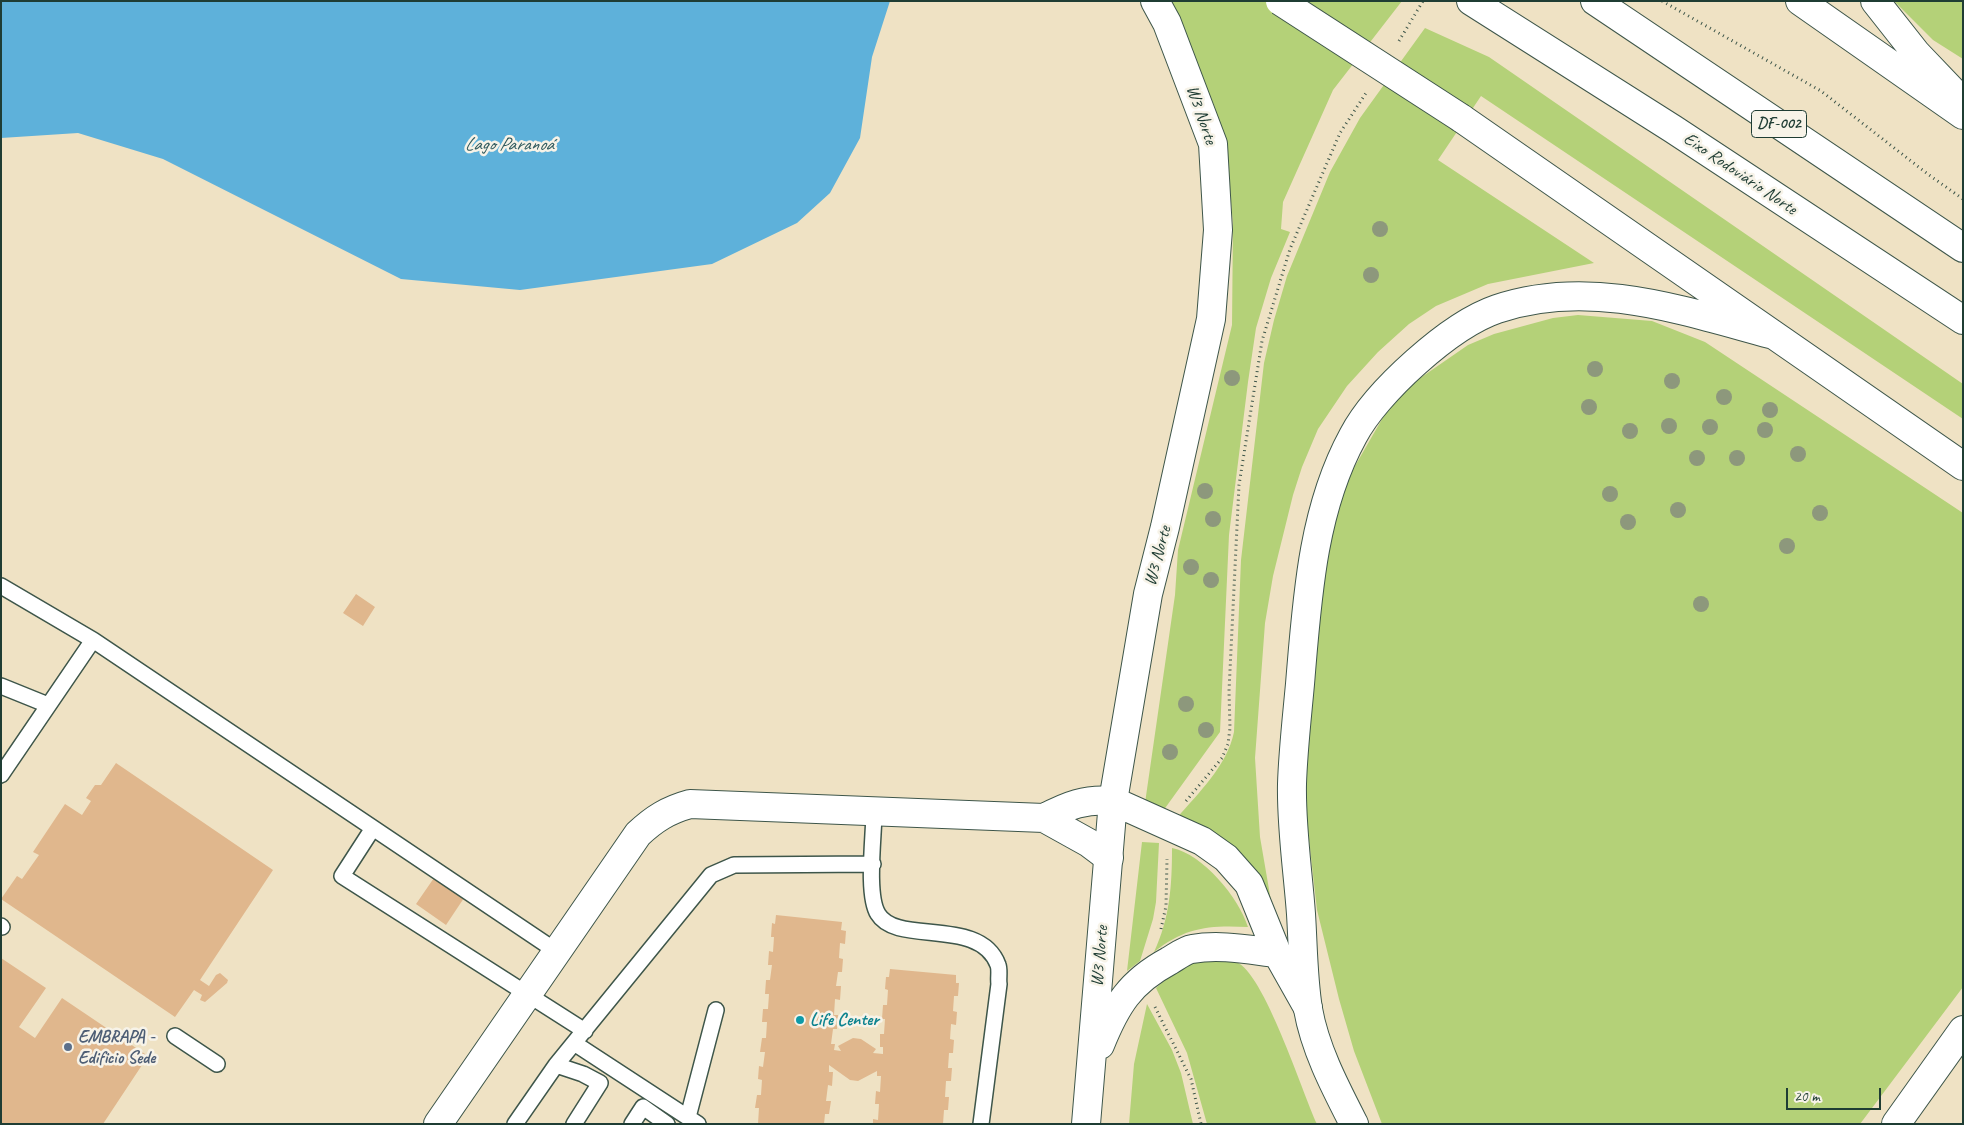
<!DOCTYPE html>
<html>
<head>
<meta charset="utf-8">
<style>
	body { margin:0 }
	#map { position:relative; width:1964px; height:1125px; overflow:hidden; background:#efe2c4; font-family:Caveat,sans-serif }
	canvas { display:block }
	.frame { position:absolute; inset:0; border:2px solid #1f3d34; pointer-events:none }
	.scale { position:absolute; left:1786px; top:1088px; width:95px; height:22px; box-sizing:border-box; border:2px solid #1f3d34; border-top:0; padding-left:6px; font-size:15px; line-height:18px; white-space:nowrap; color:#1f3d34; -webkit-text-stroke:4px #f7f3e8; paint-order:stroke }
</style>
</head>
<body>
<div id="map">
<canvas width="1964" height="1125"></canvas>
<div class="frame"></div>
<div class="scale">20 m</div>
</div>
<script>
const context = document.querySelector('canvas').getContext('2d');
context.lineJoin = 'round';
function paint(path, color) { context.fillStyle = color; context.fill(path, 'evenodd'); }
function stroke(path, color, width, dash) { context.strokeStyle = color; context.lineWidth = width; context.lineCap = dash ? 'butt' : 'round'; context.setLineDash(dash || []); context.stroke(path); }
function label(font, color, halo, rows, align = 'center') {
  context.font = font + ' Caveat,sans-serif'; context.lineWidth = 5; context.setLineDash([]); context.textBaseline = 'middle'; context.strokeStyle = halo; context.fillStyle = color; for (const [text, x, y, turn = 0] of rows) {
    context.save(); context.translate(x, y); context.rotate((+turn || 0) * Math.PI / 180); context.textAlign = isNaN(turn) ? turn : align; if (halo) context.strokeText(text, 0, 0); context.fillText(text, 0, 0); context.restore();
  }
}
paint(new Path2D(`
	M 1168,1 L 1402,1 L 1333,90 L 1283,202 L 1281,229 L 1290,232 L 1271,278 L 1256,328 L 1248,382 L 1229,535 L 1220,732 L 1163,811 L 1145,803 L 1175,595 L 1178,550 L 1232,325 L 1233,223 L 1227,159 L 1214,105 Z
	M 1894,1 L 1963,1 L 1963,59 L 1933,40 Z
	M 1425,28 L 1489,57 L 1963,384 L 1963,419 L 1481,96 L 1438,160 L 1594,263 L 1488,284 L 1436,306 L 1409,324 L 1378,352 L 1347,386 L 1318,429 L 1302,467 L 1293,495 L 1273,576 L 1265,623 L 1255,758 L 1260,837 L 1271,901 L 1242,864 L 1177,818 C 1199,792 1227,766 1234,732 L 1241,560 L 1264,363 L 1274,320 L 1287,276 L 1330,172 L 1360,118 Z
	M 1578,315 L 1652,321 L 1705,342 L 1963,513 L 1963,987 L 1860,1124 L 1382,1124 L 1354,1051 L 1339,999 L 1317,910 L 1307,822 L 1305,763 L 1325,560 L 1344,485 L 1389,407 L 1413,383 L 1468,345 L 1494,334 L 1553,318 Z
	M 1142,842 L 1159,843 L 1156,902 L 1153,919 L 1140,961 L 1127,971 Z
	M 1172,848 C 1203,854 1239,898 1248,927 C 1210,925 1185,927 1154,952 C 1170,918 1172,885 1172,848 Z
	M 1198,957 C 1209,958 1224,958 1236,962 C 1264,972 1302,1092 1317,1124 L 1207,1124 L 1187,1053 L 1156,988 L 1175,971 Z
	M 1147,1004 L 1172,1050 L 1181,1073 L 1193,1124 L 1129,1124 L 1134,1064 Z`), '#b4d178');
paint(new Path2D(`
	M 1,1 L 890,1 L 872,57 L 860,138 L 830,193 L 797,223 L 712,264 L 520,290 L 401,279 L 163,159 L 78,133 L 1,138 Z`), '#5eb1da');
paint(new Path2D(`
	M 356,594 L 375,607 L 363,626 L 343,613 Z
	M 116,763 L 273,870 L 200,980 L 209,986 L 216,975 L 220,973 L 228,980 L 227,983 L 205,1002 L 200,1000 L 202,995 L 194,990 L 175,1017 L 1,899 L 17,876 L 22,879 L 39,855 L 33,852 L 65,804 L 82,815 L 91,801 L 86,798 L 95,785 L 101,785 Z
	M 436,875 L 466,895 L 446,925 L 416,904 Z
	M 776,915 L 842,922 L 841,930 L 846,931 L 845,944 L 840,943 L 839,958 L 843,959 L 842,972 L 838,972 L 836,986 L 841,986 L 840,1000 L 835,999 L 834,1015 L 838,1015 L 837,1029 L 833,1029 L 831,1044 L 835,1044 L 834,1050 L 841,1051 L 838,1046 L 853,1038 L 861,1039 L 876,1049 L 873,1053 L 883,1054 L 883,1047 L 880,1047 L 880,1034 L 884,1034 L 885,1019 L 882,1019 L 883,1005 L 887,1005 L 888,990 L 885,989 L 886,977 L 889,977 L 890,969 L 956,975 L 956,983 L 959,983 L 958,996 L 954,996 L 953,1011 L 957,1012 L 956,1025 L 951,1024 L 950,1039 L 954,1040 L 953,1053 L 949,1053 L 948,1068 L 952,1068 L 951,1081 L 946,1081 L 945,1097 L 949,1097 L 948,1110 L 944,1110 L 943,1124 L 873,1124 L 873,1119 L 878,1120 L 879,1104 L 875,1104 L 876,1091 L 880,1092 L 881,1076 L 877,1076 L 877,1071 L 858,1081 L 850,1080 L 829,1065 L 829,1072 L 833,1072 L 832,1086 L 828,1085 L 826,1101 L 831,1101 L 829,1114 L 825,1114 L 824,1124 L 758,1124 L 759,1108 L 755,1108 L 757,1095 L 761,1095 L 762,1080 L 758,1079 L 759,1066 L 763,1067 L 765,1052 L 760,1052 L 762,1038 L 766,1038 L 767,1022 L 762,1022 L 763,1009 L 768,1009 L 769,994 L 765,994 L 766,980 L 770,980 L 772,965 L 768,965 L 769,951 L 773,952 L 774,937 L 771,937 L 772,923 L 775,924 Z
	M 1,958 L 46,988 L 19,1027 L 35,1038 L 62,998 L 148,1056 L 103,1124 L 1,1124 Z`), '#e0b78d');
const service = new Path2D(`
	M 1,586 L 93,640
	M 1,686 L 48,705
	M 1,775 L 93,640 L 373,828 L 342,876 L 585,1031
	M 874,812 C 874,835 866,895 878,914 C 897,946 980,916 998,965 C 1000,970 998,979 999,984 L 981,1124
	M 373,828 L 556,951
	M 1,926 L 2,927
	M 175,1036 L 217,1064
	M 574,1043 L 698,1124
	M 556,1065 L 583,1074 L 600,1083 L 574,1124
	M 688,1117 L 716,1010
	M 515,1124 L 556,1065 L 711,875 L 734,865 L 873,864
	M 632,1124 L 643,1107 L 667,1124`);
const minor = new Path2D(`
	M 1044,818 C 1067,806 1086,798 1113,801
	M 438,1124 L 638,834 C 654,819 668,810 690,804 L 1044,818 L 1089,843 L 1109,858`);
const primary = new Path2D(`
	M 1113,801 L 1202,841 L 1226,858 L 1249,884 L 1277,953 L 1308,1008
	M 1100,1045 C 1116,1005 1130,982 1169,961 C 1176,957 1185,950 1192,949 C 1220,944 1250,950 1277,953
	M 1086,1124 L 1113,801 L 1148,594 L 1165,527 L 1211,319 L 1218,230 L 1213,144 L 1167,23 L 1155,1`);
const trunk = new Path2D(`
	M 1471,1 L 1673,129 L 1963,320
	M 1595,1 L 1963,248
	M 1800,1 L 1963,115
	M 1875,1 L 1916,53 L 1957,96
	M 1461,118 L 1963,466
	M 1354,1124 C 1335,1087 1315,1049 1308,1009 C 1303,978 1303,945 1301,914 C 1298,872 1291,827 1292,784 C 1293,751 1297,717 1300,684 C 1307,600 1312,511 1353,436 C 1376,392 1450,325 1497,309 C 1589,278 1681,310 1770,334
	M 1896,1124 L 1963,1030`);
stroke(service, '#3e564a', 18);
stroke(minor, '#3e564a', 30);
stroke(primary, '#3e564a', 30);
stroke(trunk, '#3e564a', 30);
stroke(new Path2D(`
	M 1662,1 L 1821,91 L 1929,175 L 1963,199
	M 1399,41 L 1423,1
	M 1186,801 L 1222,758 L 1228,744 L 1230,728 L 1229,691 L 1239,485 L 1262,341 L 1290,249 L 1340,133 L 1366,93
	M 1161,929 L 1166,906 L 1167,859
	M 1155,1007 L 1191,1079 L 1201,1124`), '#3e564a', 3, [1, 4]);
stroke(service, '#fff', 15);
stroke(minor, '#fff', 28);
stroke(primary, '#fff', 28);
stroke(trunk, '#fff', 28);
const trunkBridge = new Path2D(`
	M 1280,1 L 1461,118`);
stroke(trunkBridge, '#3e564a', 30, []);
stroke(trunkBridge, '#fff', 28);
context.fillStyle = '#8d987c';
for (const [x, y] of [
	[1380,229],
	[1371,275],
	[1595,369],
	[1232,378],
	[1672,381],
	[1724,397],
	[1589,407],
	[1770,410],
	[1669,426],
	[1710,427],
	[1765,430],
	[1630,431],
	[1798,454],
	[1697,458],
	[1737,458],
	[1205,491],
	[1610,494],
	[1678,510],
	[1820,513],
	[1213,519],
	[1628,522],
	[1787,546],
	[1191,567],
	[1211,580],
	[1701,604],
	[1186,704],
	[1206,730],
	[1170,752]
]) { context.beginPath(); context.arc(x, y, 8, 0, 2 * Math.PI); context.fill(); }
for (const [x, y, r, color] of [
	[800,1020,5,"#0f9aa8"],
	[68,1047,5,"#5c6f8a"]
]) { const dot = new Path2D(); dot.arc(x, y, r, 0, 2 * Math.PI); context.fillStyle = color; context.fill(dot); stroke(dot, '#f7f3e8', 2); }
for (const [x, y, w] of [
	[1779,124,55]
]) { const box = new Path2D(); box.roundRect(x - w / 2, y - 13.5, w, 27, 4); context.fillStyle = '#f7f3e8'; context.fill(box); stroke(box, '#1f3d34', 1); }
label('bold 16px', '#1f3d34', null, [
	["DF-002",1779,124]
]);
label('18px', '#1f3d34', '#f7f3e8', [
	["W3 Norte",1201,115,71],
	["Eixo Rodoviário Norte",1740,174,34],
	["W3 Norte",1158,556,-75],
	["W3 Norte",1100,956,-85]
]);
label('bold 18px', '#0d838f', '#f7f3e8', [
	["Life Center",810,1020]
], 'left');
label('bold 18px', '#4e5e75', '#f7f3e8', [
	["EMBRAPA -",78,1037],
	["Edificio Sede",78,1058]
], 'left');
label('italic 19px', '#2f5a5e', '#f7f3e8', [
	["Lago Paranoá",509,145]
]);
</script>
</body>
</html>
